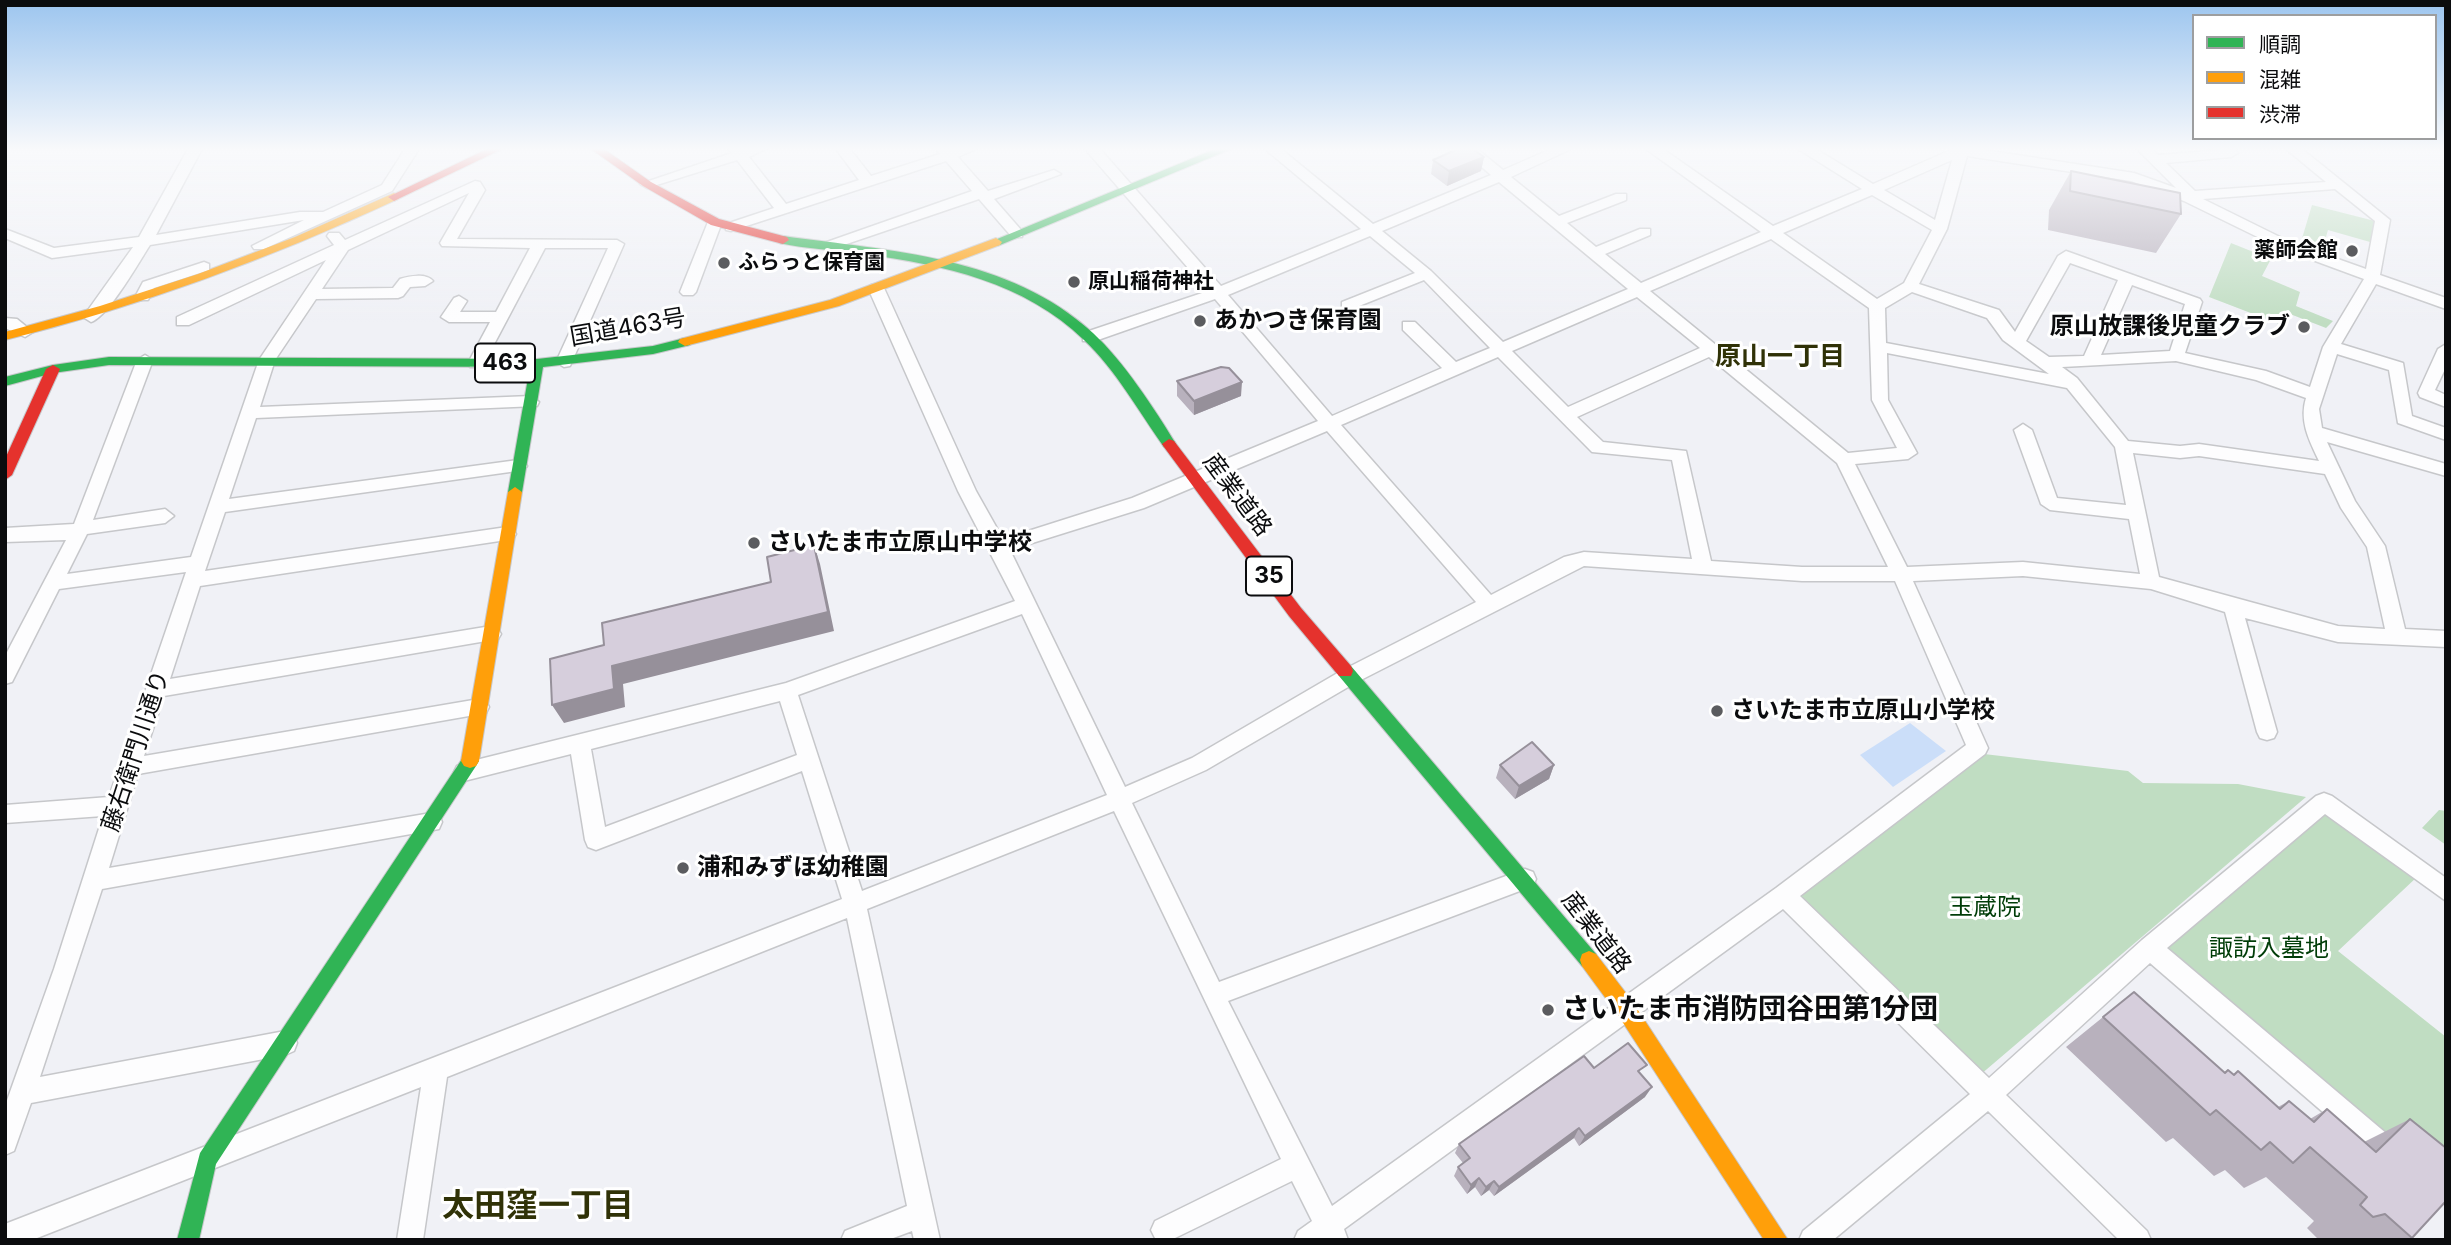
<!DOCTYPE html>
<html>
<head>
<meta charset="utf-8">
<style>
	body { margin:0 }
	#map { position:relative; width:2451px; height:1245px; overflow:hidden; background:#f0f1f6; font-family:Inter,"Noto Sans JP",sans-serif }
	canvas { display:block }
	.frame { position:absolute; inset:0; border:7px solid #0b0c0e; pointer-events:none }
	.legend { position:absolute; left:2192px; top:14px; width:245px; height:126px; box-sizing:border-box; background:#fff; border:2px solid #9d9e9f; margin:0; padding:9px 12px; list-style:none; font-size:21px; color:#0b0c0e }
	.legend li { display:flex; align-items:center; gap:14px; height:35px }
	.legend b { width:35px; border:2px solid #9d9e9f }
</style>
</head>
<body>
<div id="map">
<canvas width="2451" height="1245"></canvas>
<div class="frame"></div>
<ul class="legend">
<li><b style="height:9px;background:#30b455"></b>順調</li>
<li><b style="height:9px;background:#ff9f0a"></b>混雑</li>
<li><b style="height:9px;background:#e5322d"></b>渋滞</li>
</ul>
</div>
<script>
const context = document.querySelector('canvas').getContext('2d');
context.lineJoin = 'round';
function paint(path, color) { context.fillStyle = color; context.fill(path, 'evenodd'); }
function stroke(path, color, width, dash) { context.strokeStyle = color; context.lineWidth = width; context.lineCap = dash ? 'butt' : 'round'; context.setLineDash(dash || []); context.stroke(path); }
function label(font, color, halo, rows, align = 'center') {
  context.font = font + ' Inter,"Noto Sans JP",sans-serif'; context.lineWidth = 6; context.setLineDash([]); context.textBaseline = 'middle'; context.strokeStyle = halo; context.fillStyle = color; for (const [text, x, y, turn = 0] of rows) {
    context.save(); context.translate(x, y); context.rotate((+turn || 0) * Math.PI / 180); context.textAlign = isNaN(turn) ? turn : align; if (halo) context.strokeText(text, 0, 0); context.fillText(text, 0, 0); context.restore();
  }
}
paint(new Path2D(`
	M 2312,205 L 2375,221 L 2370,242 L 2328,230 L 2321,254 L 2300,245 Z
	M 2231,243 L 2271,259 L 2262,276 L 2300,292 L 2296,306 L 2333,321 L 2326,328 L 2290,314 L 2282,325 L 2209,297 Z
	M 1984,754 L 2128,771 L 2143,783 L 2238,784 L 2306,797 L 1980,1075 L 1795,897 Z
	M 2439,810 L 2446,811 L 2446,845 L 2422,828 Z
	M 2322,812 L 2417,877 L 2338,951 L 2446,1037 L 2446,1191 L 2161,948 Z`), '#c0ddc2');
paint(new Path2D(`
	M 1910,723 L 1946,751 L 1893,787 L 1860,755 Z`), '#cbdef9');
const street = new Path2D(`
	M 188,149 L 202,149 L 156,235 L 300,212 L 323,212 L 382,185 L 405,149 L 419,149 L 392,191 L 264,249 L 254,249 L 252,246 L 304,220 L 150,245 C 139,262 108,317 91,322 L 83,317 L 133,247 L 52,258 L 5,238 L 5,229 L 54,248 L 139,237 Z
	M 729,149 L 766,149 L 749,157 L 786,204 L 859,180 L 836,149 L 850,149 L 871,176 L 940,154 L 936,149 L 976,149 L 958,157 L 988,191 L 1054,170 L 1061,174 L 994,199 L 1022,231 L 1022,237 L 1012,237 L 979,199 L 829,250 L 822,246 L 824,243 L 972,191 L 946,161 L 731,231 L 726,230 L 726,224 L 774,208 L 737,160 L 647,188 L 640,184 L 732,153 Z
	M 1085,149 L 1100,149 L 1221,286 L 1361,229 L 1265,149 L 1281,149 L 1373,224 L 1491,175 L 1461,149 L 1477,149 L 1503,170 L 1551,149 L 1571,149 L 1511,177 L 1559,216 L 1616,194 L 1626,194 L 1626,200 L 1567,223 L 1596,247 L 1640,229 L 1650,229 L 1650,235 L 1605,254 L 1641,283 L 1761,232 L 1646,149 L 1663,149 L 1773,226 L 1862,189 L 1798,149 L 1816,149 L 1873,184 L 1953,149 L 1978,149 L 2134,173 L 2176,188 L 2137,149 L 2152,149 L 2158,155 L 2235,149 L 2238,153 L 2231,157 L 2166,163 L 2195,191 L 2326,182 L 2286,149 L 2302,149 L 2390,220 L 2380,275 L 2446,298 L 2446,309 L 2376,284 L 2341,344 L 2403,363 L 2412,416 L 2446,428 L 2446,440 L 2398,423 L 2389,370 L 2337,354 L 2319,409 L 2322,428 L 2446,464 L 2446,476 L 2327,442 L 2355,501 L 2385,546 L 2405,629 L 2446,631 L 2446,647 L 2338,642 L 2245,618 L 2277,732 L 2274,738 L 2267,740 L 2260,738 L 2257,732 L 2225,612 L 2151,589 L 2023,576 L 1913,581 L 1988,748 L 1985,754 L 1800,896 L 1989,1078 L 2142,940 L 2316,796 L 2324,793 L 2332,796 L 2446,878 L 2446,901 L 2325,814 L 2167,948 L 2400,1145 L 2404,1154 L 2400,1163 L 2391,1167 L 2382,1163 L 2150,963 L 2006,1095 L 2147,1231 L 2151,1240 L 2119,1240 L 1988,1111 L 1833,1240 L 1799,1240 L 1803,1231 L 1970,1094 L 1783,909 L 1344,1229 L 1348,1240 L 1294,1240 L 1298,1231 L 1312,1221 L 1292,1181 L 1173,1239 L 1156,1240 L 1151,1230 L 1155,1221 L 1281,1159 L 1114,811 L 867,909 L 940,1240 L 914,1240 L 912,1231 L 888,1240 L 841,1240 L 845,1231 L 907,1206 L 847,918 L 447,1077 L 423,1240 L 397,1240 L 421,1087 L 32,1240 L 5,1240 L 5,1224 L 842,899 L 802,771 L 596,850 L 588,847 L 585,840 L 571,754 L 464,781 L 457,778 L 454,772 L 457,766 L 464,763 L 786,683 L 1015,601 L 958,491 L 868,288 L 871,285 L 881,285 L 884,288 L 976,491 L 1003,539 L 1132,498 L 1318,421 L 1215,299 L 1095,341 L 1083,341 L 1083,333 L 1208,291 ZM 1967,156 L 2131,181 L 2184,201 L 2280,248 L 2364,279 L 2323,347 L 2310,387 L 2266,371 L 2185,353 L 2202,302 L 2200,299 L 2066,251 L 2058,256 L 2015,332 L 1999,310 L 1919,284 L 1947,229 ZM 1952,160 L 1935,220 L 1884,190 ZM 1499,182 L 1628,289 L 1503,342 L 1431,271 L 1382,231 ZM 2335,189 L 2375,221 L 2366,269 L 2290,242 L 2203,199 ZM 1872,195 L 1932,230 L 1904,283 L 1877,299 L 1783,233 ZM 1370,236 L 1415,273 L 1342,302 L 1342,308 L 1354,308 L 1424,280 L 1490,348 L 1456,362 L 1415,322 L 1403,322 L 1403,330 L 1442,368 L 1332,416 L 1228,295 ZM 1771,239 L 1869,308 L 1872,400 L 1897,448 L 1848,453 L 1650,291 ZM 2070,263 L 2118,280 L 2084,356 L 2049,357 L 2026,341 ZM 2132,285 L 2185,304 L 2170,351 L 2101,355 ZM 1912,292 L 1987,318 L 2003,340 L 2049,374 L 1886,343 L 1885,308 ZM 1637,297 L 1700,348 L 1568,407 L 1512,351 ZM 1887,353 L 2067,388 L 2115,447 L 2126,505 L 2057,498 L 2032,430 L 2023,424 L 2014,430 L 2041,504 L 2050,510 L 2129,519 L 2140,574 L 2023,562 L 1907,567 L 1855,464 L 1908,459 L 1917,453 L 1888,400 ZM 1498,357 L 1592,452 L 1672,460 L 1692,559 L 1584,552 L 1564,557 L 1491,595 L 1341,425 ZM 1709,357 L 1837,463 L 1888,567 L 1802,567 L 1711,561 L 1686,451 L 1603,442 L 1577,417 ZM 2176,361 L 2256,380 L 2306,398 C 2299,421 2309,440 2319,461 L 2199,444 L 2180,446 L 2128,441 L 2077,378 L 2062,367 ZM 1327,431 L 1476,602 L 1341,671 L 1192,758 L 1125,787 L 1010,550 L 1144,508 ZM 2133,453 L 2180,458 L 2199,456 L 2325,474 L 2341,508 L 2367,547 L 2385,629 L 2338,626 L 2159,577 ZM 1584,566 L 1802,581 L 1895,581 L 1966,745 L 1776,888 L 1332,1206 L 1228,1001 L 1533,886 L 1536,879 L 1533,872 L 1525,869 L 1219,982 L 1132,803 L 1206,770 L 1355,683 ZM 1022,614 L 1107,795 L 862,891 L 798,695 ZM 780,701 L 797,755 L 605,827 L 591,749 Z
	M 475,181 L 480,182 L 485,190 L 457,239 L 617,240 L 624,244 L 570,366 L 564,367 L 556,362 L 608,248 L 545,248 L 482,367 L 470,367 L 468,363 L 490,322 L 449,322 L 441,317 L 454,298 L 459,296 L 467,301 L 460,312 L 496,312 L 530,248 L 442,246 L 440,243 L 469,193 L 348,250 L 322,289 L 393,288 L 400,279 C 409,276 426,273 433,281 L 425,286 L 410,287 L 403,296 L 398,298 L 316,299 L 275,360 L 260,407 L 531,396 L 539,402 L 537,406 L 256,418 L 229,499 L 518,460 L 524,462 L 527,466 L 524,470 L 225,512 L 205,571 L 507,527 L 513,529 L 516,534 L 513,539 L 200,586 L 170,679 L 491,626 L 498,629 L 501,634 L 498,639 L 164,696 L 144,756 L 479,699 L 486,701 L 489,707 L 486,713 L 138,774 L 109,868 L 431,813 L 439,815 L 442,822 L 439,829 L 102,889 L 40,1077 L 285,1031 L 294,1035 L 297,1043 L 294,1051 L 285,1055 L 31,1103 L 14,1151 L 5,1155 L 5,1106 L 54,969 L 103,816 L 5,823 L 5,805 L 109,797 L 186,572 L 59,589 L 12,682 L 5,684 L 5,656 L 66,540 L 5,542 L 5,528 L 74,524 L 137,360 L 145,355 L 153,360 L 93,520 L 165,509 L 174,516 L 165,523 L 87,534 L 67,574 L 191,557 L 259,360 L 326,260 L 189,325 L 177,325 L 177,317 L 334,245 L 327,236 L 329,233 L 339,233 L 345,240 Z
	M 715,218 L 722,222 L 696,292 L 693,295 L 683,295 L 680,292 L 708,222 Z
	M 204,262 L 209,264 L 209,270 L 154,288 L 148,300 L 138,300 L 135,297 L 143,282 Z
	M 5,318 L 17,319 L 33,332 L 25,337 L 5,328 Z
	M 2446,344 L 2446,367 L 2435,390 L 2446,395 L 2446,407 L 2420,397 L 2418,393 L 2438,349 Z`);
const fast = new Path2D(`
	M 1215,149 L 1231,149 L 1000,245 L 996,246 L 990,242 Z
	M 783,236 C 891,251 1009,256 1093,333 C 1124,362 1154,408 1176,444 L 1169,449 L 1164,447 C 1139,412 1116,370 1084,340 C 1024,282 944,265 864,254 C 836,250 806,249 779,243 L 779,237 Z
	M 685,338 L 690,339 L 690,345 L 653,354 L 543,367 L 522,492 L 515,497 L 508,492 L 530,367 L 109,365 L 53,373 L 5,386 L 5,377 L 53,365 L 109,357 L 537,359 L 653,346 Z
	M 1345,665 L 1351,666 L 1596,954 L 1598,960 L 1596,966 L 1589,969 L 1582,966 L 1339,676 L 1337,671 L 1339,666 Z
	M 470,754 L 476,756 L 479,761 L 476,766 L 216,1164 L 199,1240 L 177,1240 L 200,1153 L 464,756 Z`);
const slow = new Path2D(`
	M 394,193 L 400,197 L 398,199 C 271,258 141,306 5,340 L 5,332 L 100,306 L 198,274 L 295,237 Z
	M 996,238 L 1002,242 L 1000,245 L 839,306 L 685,346 L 678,342 L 680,339 L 830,300 Z
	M 515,487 L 522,492 L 479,761 L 476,766 L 470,768 L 464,766 L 461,761 L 508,492 Z
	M 1589,951 L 1596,954 L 1632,1001 L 1788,1240 L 1764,1240 L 1618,1015 L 1582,966 L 1580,960 L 1582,954 Z`);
const jam = new Path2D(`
	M 487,149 L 502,149 L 398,199 L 394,201 L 388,197 Z
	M 591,149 L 604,149 L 651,182 L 719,219 L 787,237 L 789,240 L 783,244 L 711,225 L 643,186 Z
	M 53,365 L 60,369 L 12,475 L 5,480 L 5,459 L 46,369 Z
	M 1169,439 L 1174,441 L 1301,608 L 1351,666 L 1353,671 L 1351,676 L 1339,676 L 1289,616 L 1164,447 L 1162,444 Z`);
stroke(street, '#c6c7ca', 3);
stroke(fast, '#c6c7ca', 2);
stroke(slow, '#c6c7ca', 2);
stroke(jam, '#c6c7ca', 2);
paint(street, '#fdfdfe');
paint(fast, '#30b455');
paint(slow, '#ff9f0a');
paint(jam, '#e5322d');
paint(new Path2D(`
	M 1484,157 L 1481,171 L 1447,186 L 1431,174 L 1433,160 Z
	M 2071,171 L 2181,214 L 2156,253 L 2048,230 L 2049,210 Z
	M 1177,381 L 1241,396 L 1194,415 L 1177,396 Z
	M 1500,765 L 1554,765 L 1549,779 L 1515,799 L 1496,778 Z
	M 2134,992 L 2224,1072 L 2228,1070 L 2233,1074 L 2238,1071 L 2278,1107 L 2289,1101 L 2310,1119 L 2327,1109 L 2364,1142 L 2410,1119 L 2412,1238 L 2408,1240 L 2333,1240 L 2331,1238 L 2319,1240 L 2307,1228 L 2314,1221 L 2266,1177 L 2244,1188 L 2225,1170 L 2214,1176 L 2173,1138 L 2166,1142 L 2066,1047 Z
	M 1594,1068 L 1641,1074 L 1645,1097 L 1579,1146 L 1574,1138 L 1494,1196 L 1489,1190 L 1481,1196 L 1475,1187 L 1467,1194 L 1454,1176 L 1458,1167 L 1463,1163 L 1455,1153 L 1459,1144 Z`), '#b8b1bd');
paint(new Path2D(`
	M 1484,157 L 1481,171 L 1447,186 L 1449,171 Z
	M 1242,382 L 1241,396 L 1194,415 L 1194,401 Z
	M 814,545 L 820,564 L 834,631 L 623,684 L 625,707 L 564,723 L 552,705 L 612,666 L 828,612 Z
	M 1554,765 L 1549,779 L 1515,799 L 1519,786 Z
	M 1652,1087 L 1645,1097 L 1579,1146 L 1585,1136 Z
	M 1579,1128 L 1574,1138 L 1494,1196 L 1499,1187 Z
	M 1479,1178 L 1475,1187 L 1467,1194 L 1471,1185 Z
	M 1494,1181 L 1489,1190 L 1481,1196 L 1486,1187 Z`), '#96909a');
const building = new Path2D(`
	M 1458,149 L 1473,149 L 1484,157 L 1449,171 L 1433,160 Z
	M 2071,171 L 2180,193 L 2181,214 L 2070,191 Z
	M 1221,367 L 1229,368 L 1242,382 L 1194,401 L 1177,381 Z
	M 814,545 L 828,612 L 612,666 L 614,689 L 552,705 L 550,659 L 604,645 L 602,623 L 771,582 L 767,557 Z
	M 1532,742 L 1554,765 L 1519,786 L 1500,765 Z
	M 2134,992 L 2225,1073 L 2228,1070 L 2234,1075 L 2238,1071 L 2280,1109 L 2289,1101 L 2314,1122 L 2327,1109 L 2376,1152 L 2410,1119 L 2446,1148 L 2446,1201 L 2412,1238 L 2385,1214 L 2373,1217 L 2360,1205 L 2367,1197 L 2310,1147 L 2293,1163 L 2270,1142 L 2261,1150 L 2216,1110 L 2210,1115 L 2103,1017 Z
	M 1628,1043 L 1647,1065 L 1638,1071 L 1652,1087 L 1585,1136 L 1579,1128 L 1499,1187 L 1494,1181 L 1486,1187 L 1479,1178 L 1471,1185 L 1458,1167 L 1470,1158 L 1459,1144 L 1584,1056 L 1594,1068 Z`);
paint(building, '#d6cedc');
stroke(building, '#96909a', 2);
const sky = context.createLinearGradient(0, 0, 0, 324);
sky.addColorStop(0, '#9cc5ef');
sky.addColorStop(0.46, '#f8f9fb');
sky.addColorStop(1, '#f8f9fb00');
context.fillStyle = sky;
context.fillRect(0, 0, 2451, 324);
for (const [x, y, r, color] of [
	[2352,251,7,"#5b5c5f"],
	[724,263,7,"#5b5c5f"],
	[1074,282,7,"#5b5c5f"],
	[1200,321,7,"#5b5c5f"],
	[2304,327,7,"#5b5c5f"],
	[754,543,7,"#5b5c5f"],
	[1717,711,7,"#5b5c5f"],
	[683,868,7,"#5b5c5f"],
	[1548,1010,7,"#5b5c5f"]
]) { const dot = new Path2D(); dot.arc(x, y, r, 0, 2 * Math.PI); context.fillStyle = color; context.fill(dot); stroke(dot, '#fff', 2.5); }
label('bold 21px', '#0b0c0e', '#fff', [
	["薬師会館",2338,251,"right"],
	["ふらっと保育園",738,263],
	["原山稲荷神社",1088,282]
], 'left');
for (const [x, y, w] of [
	[505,363,60],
	[1269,576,46]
]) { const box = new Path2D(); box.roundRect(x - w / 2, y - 19.5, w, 39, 5); context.fillStyle = '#fff'; context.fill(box); stroke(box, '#0b0c0e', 2); }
label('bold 23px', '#0b0c0e', null, [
	["463",505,363],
	["35",1269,576]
]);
label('bold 24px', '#0b0c0e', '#fff', [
	["あかつき保育園",1214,321],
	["原山放課後児童クラブ",2290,327,"right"],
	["さいたま市立原山中学校",768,543],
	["さいたま市立原山小学校",1731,711],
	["浦和みずほ幼稚園",697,868]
], 'left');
label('24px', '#0b0c0e', '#fff', [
	["国道463号",628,328,-10],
	["産業道路",1237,495,53],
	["藤右衛門川通り",136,751,-72],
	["産業道路",1596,933,52]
]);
label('24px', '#003d08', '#fff', [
	["玉蔵院",1985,908],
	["諏訪入墓地",2269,949]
]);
label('bold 26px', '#303207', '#fff', [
	["原山一丁目",1780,357]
]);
label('bold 28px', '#0b0c0e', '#fff', [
	["さいたま市消防団谷田第1分団",1562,1010]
], 'left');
label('bold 32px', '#303207', '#fff', [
	["太田窪一丁目",538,1206]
]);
</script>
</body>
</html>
